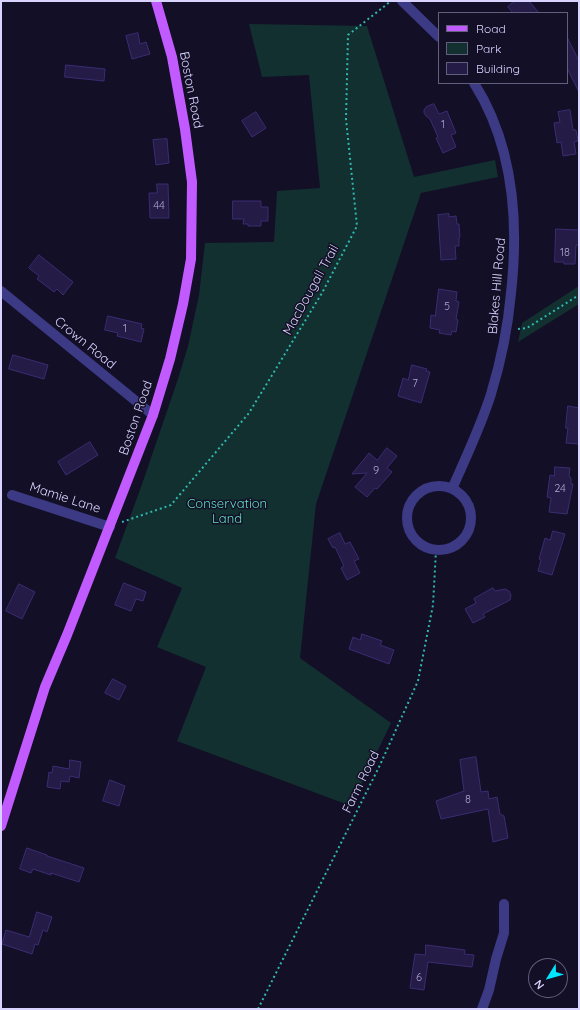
<!DOCTYPE html>
<html>
<head>
<meta charset="utf-8">
<style>
	body { margin:0 }
	#map { position:relative; width:580px; height:1010px; overflow:hidden; background:#130f26; font-family:Quicksand,sans-serif }
	canvas { display:block }
	.frame { position:absolute; inset:0; border:2px solid #d9d4ff; pointer-events:none }
	.legend { position:absolute; left:438px; top:12px; width:130px; height:72px; box-sizing:border-box; background:#130f26; border:1px solid #625e7d; margin:0; padding:5px 7px; list-style:none; font-size:12px; color:#d9d4ff }
	.legend li { display:flex; align-items:center; gap:8px; height:20px }
	.legend b { width:20px; border:1px solid #625e7d }
	.north { position:absolute; left:528px; top:958px; width:40px; height:40px; box-sizing:border-box; background:#130f26; border:1px solid #625e7d; border-radius:50%; rotate:233deg; font-size:11px; font-weight:700; line-height:16px; text-align:center; color:#d9d4ff }
	.north::after { content:''; display:block; margin:auto; width:14px; height:18px; background:#00e5ff; clip-path:polygon(50% 0,100% 100%,50% 72%,0 100%) }
</style>
</head>
<body>
<div id="map">
<canvas width="580" height="1010"></canvas>
<div class="frame"></div>
<ul class="legend">
<li><b style="height:5px;background:#c25bff"></b>Road</li>
<li><b style="height:11px;background:#12302f"></b>Park</li>
<li><b style="height:11px;background:#241b47"></b>Building</li>
</ul>
<div class="north">N</div>
</div>
<script>
const context = document.querySelector('canvas').getContext('2d');
context.lineJoin = 'round';
function paint(path, color) { context.fillStyle = color; context.fill(path, 'evenodd'); }
function stroke(path, color, width, dash) { context.strokeStyle = color; context.lineWidth = width; context.lineCap = dash ? 'butt' : 'round'; context.setLineDash(dash || []); context.stroke(path); }
function label(font, color, halo, rows, align = 'center') {
  context.font = font + ' Quicksand,sans-serif'; context.lineWidth = 3; context.setLineDash([]); context.textBaseline = 'middle'; context.strokeStyle = halo; context.fillStyle = color; for (const [text, x, y, turn = 0] of rows) {
    context.save(); context.translate(x, y); context.rotate((+turn || 0) * Math.PI / 180); context.textAlign = isNaN(turn) ? turn : align; if (halo) context.strokeText(text, 0, 0); context.fillText(text, 0, 0); context.restore();
  }
}
paint(new Path2D(`
	M 249,24 L 367,26 L 414,177 L 495,160 L 498,177 L 421,193 L 316,504 L 300,658 L 391,723 L 351,806 L 177,741 L 206,667 L 157,647 L 182,588 L 115,558 L 141,487 L 178,379 L 188,346 L 199,295 L 205,243 L 274,242 L 277,191 L 320,188 L 309,75 L 262,77 Z
	M 579,286 L 579,304 L 518,342 L 522,323 Z`), '#12302f');
const building = new Path2D(`
	M 515,1 L 529,1 L 539,13 L 513,13 L 508,7 Z
	M 138,33 L 140,44 L 146,42 L 150,54 L 132,59 L 126,36 Z
	M 567,37 L 579,61 L 579,92 L 567,68 Z
	M 66,65 L 105,69 L 104,81 L 65,77 Z
	M 434,104 L 439,114 L 447,111 L 456,133 L 451,135 L 456,147 L 443,153 L 436,138 L 438,137 L 430,119 L 426,116 L 424,113 L 424,110 L 426,107 Z
	M 570,110 L 573,130 L 576,130 L 578,141 L 574,142 L 576,154 L 563,156 L 561,142 L 557,143 L 554,123 L 560,122 L 558,112 Z
	M 256,112 L 266,128 L 252,137 L 242,121 Z
	M 167,139 L 169,163 L 156,165 L 153,140 Z
	M 157,184 L 168,184 L 169,218 L 150,218 L 149,193 L 157,193 Z
	M 233,201 L 261,201 L 261,207 L 268,207 L 268,221 L 261,221 L 261,226 L 248,226 L 248,224 L 243,224 L 244,219 L 233,219 Z
	M 449,214 L 449,217 L 456,216 L 457,224 L 459,224 L 460,237 L 459,237 L 459,246 L 455,246 L 456,259 L 441,260 L 438,215 Z
	M 556,229 L 579,230 L 579,245 L 576,245 L 575,264 L 564,264 L 564,262 L 555,262 Z
	M 39,255 L 73,282 L 63,295 L 57,289 L 54,292 L 37,279 L 39,276 L 29,268 Z
	M 439,289 L 457,292 L 456,301 L 459,302 L 456,319 L 458,320 L 456,332 L 452,331 L 451,335 L 439,333 L 440,330 L 430,328 L 431,315 L 435,316 Z
	M 108,316 L 142,324 L 141,328 L 144,329 L 141,342 L 117,336 L 118,333 L 105,330 Z
	M 13,355 L 48,365 L 44,379 L 9,369 Z
	M 412,365 L 427,369 L 426,371 L 430,372 L 421,403 L 398,396 L 403,378 L 408,380 Z
	M 568,406 L 579,408 L 579,444 L 566,443 L 568,428 L 566,428 Z
	M 90,442 L 98,455 L 66,475 L 58,462 Z
	M 387,448 L 397,456 L 387,468 L 392,472 L 377,489 L 375,488 L 367,497 L 355,487 L 367,473 L 352,474 L 369,453 L 377,460 Z
	M 555,467 L 570,468 L 569,476 L 571,478 L 571,484 L 573,484 L 567,514 L 549,512 L 551,498 L 547,497 L 550,475 L 554,476 Z
	M 553,531 L 565,534 L 552,575 L 538,571 L 541,560 L 539,559 L 545,538 L 550,540 Z
	M 340,533 L 345,544 L 350,542 L 359,559 L 354,561 L 360,573 L 347,580 L 341,568 L 344,566 L 335,547 L 333,548 L 328,539 Z
	M 124,583 L 146,592 L 143,601 L 136,599 L 131,611 L 115,605 Z
	M 19,584 L 35,592 L 22,619 L 6,611 Z
	M 493,588 L 495,591 L 505,589 L 509,591 L 511,595 L 510,600 L 483,614 L 485,617 L 473,623 L 465,609 L 476,603 L 474,599 Z
	M 362,634 L 382,641 L 380,645 L 394,650 L 389,664 L 349,649 L 353,637 L 360,640 Z
	M 113,679 L 126,686 L 119,700 L 105,693 Z
	M 476,757 L 481,792 L 488,791 L 489,799 L 497,797 L 500,814 L 504,816 L 508,838 L 493,842 L 488,809 L 441,819 L 436,801 L 464,791 L 460,760 Z
	M 70,760 L 81,762 L 79,778 L 70,776 L 69,782 L 61,781 L 60,789 L 47,787 L 49,772 L 52,773 L 53,766 L 69,769 Z
	M 110,780 L 125,786 L 119,806 L 103,801 Z
	M 27,848 L 47,855 L 47,856 L 84,868 L 79,882 L 51,873 L 51,875 L 33,869 L 31,873 L 20,869 Z
	M 37,912 L 52,917 L 47,932 L 43,930 L 38,945 L 35,944 L 32,954 L 2,944 L 6,930 L 29,937 Z
	M 426,945 L 465,950 L 464,954 L 474,955 L 472,967 L 428,962 L 424,990 L 410,988 L 415,954 L 425,955 Z`);
paint(building, '#241b47');
stroke(building, '#3b2d73', 1);
stroke(new Path2D(`
	M 518,329 L 527,328 L 579,295
	M 122,522 L 171,505 L 249,413 L 322,293 L 357,226 L 346,119 L 348,35 L 391,1
	M 258,1009 L 380,765 L 418,681 L 433,605 L 436,550`), '#2fb8b0', 2, [2, 3]);
stroke(new Path2D(`
	M 402,1 L 439,37
	M 1,291 L 153,415
	M407 518a32 32 0 1 1 64 0a32 32 0 1 1-64 0Z
	M 452,489 C 466,457 481,426 491,394 C 501,361 508,327 511,293 C 519,221 514,146 474,83
	M 12,495 L 110,527
	M 482,1009 L 489,990 L 496,959 L 504,933 L 504,904`), '#3d3a85', 10);
stroke(new Path2D(`
	M 1,826 L 45,687 L 67,635 L 153,415 L 170,359 L 183,304 L 191,259 L 192,182 L 185,129 L 172,57 L 156,1`), '#c25bff', 10);
label('11px', '#aca6d1', null, [
	["1",443,125],
	["44",159,206],
	["18",565,253],
	["5",447,307],
	["1",125,329],
	["7",415,384],
	["9",376,471],
	["24",560,489],
	["8",468,800],
	["6",419,978]
]);
label('13px', '#d9d4ff', '#130f26', [
	["Boston Road",191,90,79],
	["Blakes Hill Road",497,286,-85],
	["MacDougall Trail",311,290,-61],
	["Crown Road",85,343,39],
	["Boston Road",136,418,-71],
	["Mamie Lane",65,498,18],
	["Farm Road",361,782,-64]
]);
label('13px', '#5fe0c0', '#130f26', [
	["Conservation",227,504],
	["Land",227,519]
]);
</script>
</body>
</html>
